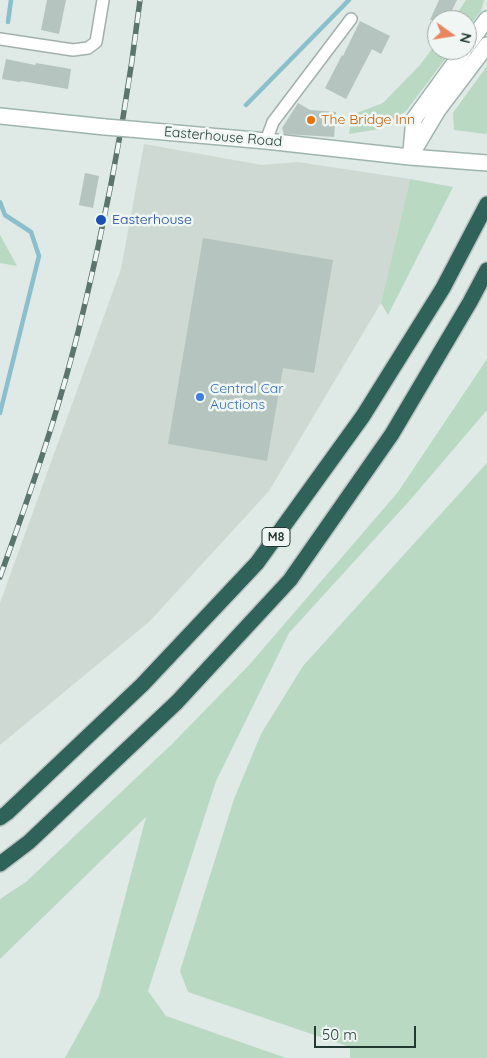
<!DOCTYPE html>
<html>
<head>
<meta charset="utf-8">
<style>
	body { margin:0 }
	#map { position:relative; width:487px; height:1058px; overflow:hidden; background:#dfe9e5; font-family:Quicksand,sans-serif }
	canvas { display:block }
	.north { position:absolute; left:427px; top:10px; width:50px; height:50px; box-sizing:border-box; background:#eff6f3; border:1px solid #9daaa6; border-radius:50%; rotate:103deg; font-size:14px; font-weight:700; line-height:20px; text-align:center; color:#213833 }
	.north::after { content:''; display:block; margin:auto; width:18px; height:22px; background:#e8855e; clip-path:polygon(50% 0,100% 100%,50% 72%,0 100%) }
	.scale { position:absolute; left:314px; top:1026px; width:102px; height:22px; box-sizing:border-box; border:2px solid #213833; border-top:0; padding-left:6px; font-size:15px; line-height:18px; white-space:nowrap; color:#213833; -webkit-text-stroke:4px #eff6f3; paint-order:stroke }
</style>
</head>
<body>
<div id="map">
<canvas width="487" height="1058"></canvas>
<div class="north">N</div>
<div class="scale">50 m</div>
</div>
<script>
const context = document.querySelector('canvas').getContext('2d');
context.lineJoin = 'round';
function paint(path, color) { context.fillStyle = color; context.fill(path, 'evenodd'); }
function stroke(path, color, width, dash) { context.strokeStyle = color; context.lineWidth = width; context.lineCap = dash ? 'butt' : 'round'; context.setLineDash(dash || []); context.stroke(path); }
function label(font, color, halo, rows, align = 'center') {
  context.font = font + ' Quicksand,sans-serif'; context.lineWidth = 5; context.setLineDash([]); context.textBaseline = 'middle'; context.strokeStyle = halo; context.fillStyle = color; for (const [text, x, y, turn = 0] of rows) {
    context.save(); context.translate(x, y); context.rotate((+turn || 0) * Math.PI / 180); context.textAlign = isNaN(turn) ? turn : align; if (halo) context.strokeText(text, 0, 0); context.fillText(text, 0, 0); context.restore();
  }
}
paint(new Path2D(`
	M 144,144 L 262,165 L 298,162 L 410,179 L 381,303 L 269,491 L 149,622 L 0,745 L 0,603 L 121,269 Z`), '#ced9d4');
paint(new Path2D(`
	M 466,0 L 484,0 L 481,11 L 467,29 L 467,20 L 453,20 Z
	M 437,42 L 437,50 L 452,50 L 406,111 L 380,129 L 349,134 L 352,115 L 383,103 L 420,65 Z
	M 487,66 L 487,131 L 486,134 L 454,130 L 453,113 Z
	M 410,179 L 453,187 L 388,315 L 381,303 Z
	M 0,235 L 17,266 L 0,263 Z
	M 487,359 L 487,410 L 411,499 L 289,633 L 216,781 L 148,991 L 166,1016 L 286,1058 L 65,1058 L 99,996 L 146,817 L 0,959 L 0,899 L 26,882 L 172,744 L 250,664 L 398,492 Z
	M 487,463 L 487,1058 L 350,1058 L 350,1047 L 188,992 L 180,971 L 234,799 L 261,734 L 303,666 Z`), '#b9d9c3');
stroke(new Path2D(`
	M 8,22 L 11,0
	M 246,105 L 349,0
	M 0,202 L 5,215 L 31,232 L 39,256 L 0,413`), '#8abfcb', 4.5);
paint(new Path2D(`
	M 47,0 L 66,0 L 59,34 L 41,30 Z
	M 439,0 L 457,0 L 447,20 L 430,20 Z
	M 360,21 L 390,36 L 381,54 L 372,49 L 346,99 L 325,88 L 342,55 L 343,56 Z
	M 6,59 L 35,65 L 36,63 L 71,69 L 68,89 L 21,81 L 20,82 L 2,79 Z
	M 298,103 L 310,110 L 336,112 L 334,137 L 284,134 L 282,128 Z
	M 85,173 L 99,176 L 93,208 L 79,205 Z
	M 203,238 L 333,260 L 314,373 L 283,368 L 267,461 L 168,444 Z`), '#b5c4be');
const street = new Path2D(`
	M 0,39 L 73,50 L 88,48 L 96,42 L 103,0
	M 266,141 L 273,122 L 351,19`);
const secondary = new Path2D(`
	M 467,46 L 487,19
	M 0,116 L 105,127
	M 130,129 L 266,141 L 410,157 L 487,163
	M 411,151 L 414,119 L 464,50
	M 410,157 L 438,110 L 487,45`);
const highway = new Path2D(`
	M 0,818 L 7,813 L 142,685 L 257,563 L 363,416 L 443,288 L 487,204
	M 0,864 L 29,842 L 177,702 L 290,580 L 392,434 L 470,302 L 487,270`);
stroke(street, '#a2b0ac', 14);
stroke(secondary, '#9fb4ad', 18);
stroke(highway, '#bcc3c2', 18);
stroke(street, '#fff', 11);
stroke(secondary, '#fff', 15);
stroke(highway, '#2f6259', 15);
const rail = new Path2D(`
	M 0,577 C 21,518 43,458 60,398 C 75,348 87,297 98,247 C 116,165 130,83 140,0`);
stroke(rail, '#5c746e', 5.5);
stroke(rail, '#eff6f3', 4, [11]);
const secondaryBridge = new Path2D(`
	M 105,127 L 130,129`);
stroke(secondaryBridge, '#9fb4ad', 18, []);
stroke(secondaryBridge, '#fff', 15);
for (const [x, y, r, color] of [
	[311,120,5,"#e8710a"],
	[101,220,6,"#1a4fb4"],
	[200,397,5,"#3f7fe0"]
]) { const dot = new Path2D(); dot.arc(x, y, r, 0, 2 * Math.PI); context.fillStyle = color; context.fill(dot); stroke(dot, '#eff6f3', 2); }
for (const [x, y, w] of [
	[276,537,28]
]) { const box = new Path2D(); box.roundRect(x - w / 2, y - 9.5, w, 19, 4); context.fillStyle = '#eff6f3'; context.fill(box); stroke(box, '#213833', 1); }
label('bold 12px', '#213833', null, [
	["M8",276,537]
]);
label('14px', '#c56008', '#eff6f3', [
	["The Bridge Inn",321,120]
], 'left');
label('14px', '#213833', '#eff6f3', [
	["Easterhouse Road",223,137,5]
]);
label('14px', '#164399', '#eff6f3', [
	["Easterhouse",112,220]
], 'left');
label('14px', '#366cbe', '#eff6f3', [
	["Central Car",210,389],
	["Auctions",210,405]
], 'left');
</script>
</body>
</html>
